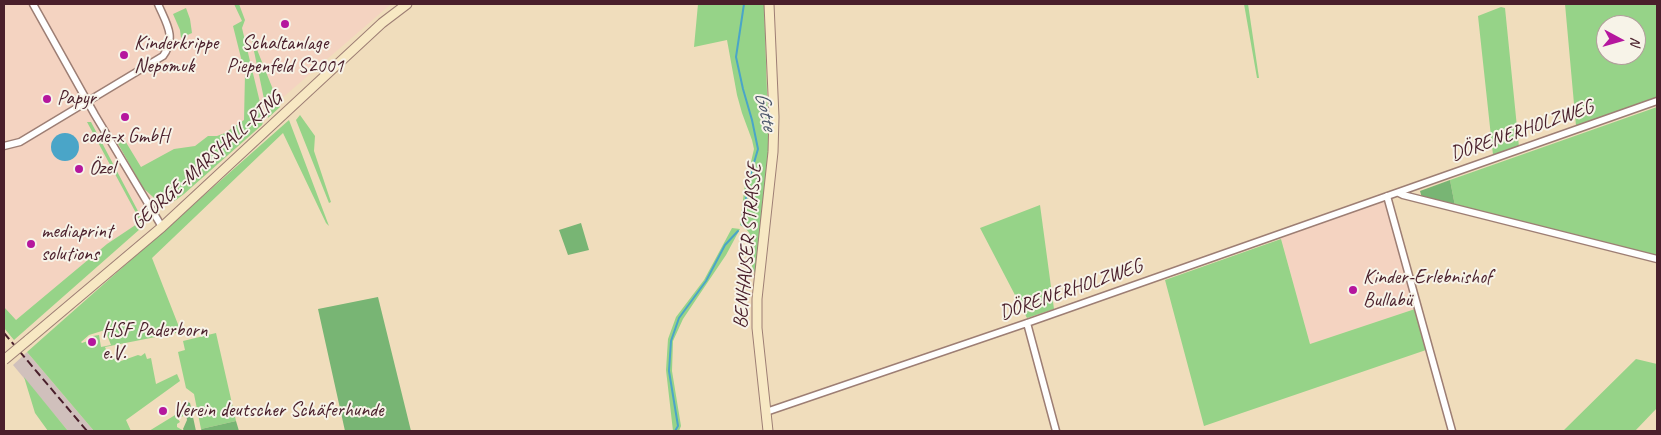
<!DOCTYPE html>
<html>
<head>
<meta charset="utf-8">
<style>
	body { margin:0 }
	#map { position:relative; width:1661px; height:435px; overflow:hidden; background:#f0ddbc; font-family:Caveat,sans-serif }
	canvas { display:block }
	.frame { position:absolute; inset:0; border:5px solid #4a1f2b; pointer-events:none }
	.north { position:absolute; left:1596px; top:15px; width:50px; height:50px; box-sizing:border-box; background:#f7f3e8; border:1px solid #b29e9c; border-radius:50%; rotate:96deg; font-size:14px; font-weight:700; line-height:20px; text-align:center; color:#4a1f2b }
	.north::after { content:''; display:block; margin:auto; width:18px; height:22px; background:#b5179e; clip-path:polygon(50% 0,100% 100%,50% 72%,0 100%) }
</style>
</head>
<body>
<div id="map">
<canvas width="1661" height="435"></canvas>
<div class="frame"></div>
<div class="north">N</div>
</div>
<script>
const context = document.querySelector('canvas').getContext('2d');
context.lineJoin = 'round';
function paint(path, color) { context.fillStyle = color; context.fill(path, 'evenodd'); }
function stroke(path, color, width, dash) { context.strokeStyle = color; context.lineWidth = width; context.lineCap = dash ? 'butt' : 'round'; context.setLineDash(dash || []); context.stroke(path); }
function label(font, color, halo, rows, align = 'center') {
  context.font = font + ' Caveat,sans-serif'; context.lineWidth = 4; context.setLineDash([]); context.textBaseline = 'middle'; context.strokeStyle = halo; context.fillStyle = color; for (const [text, x, y, turn = 0] of rows) {
    context.save(); context.translate(x, y); context.rotate((+turn || 0) * Math.PI / 180); context.textAlign = isNaN(turn) ? turn : align; if (halo) context.strokeText(text, 0, 0); context.fillText(text, 0, 0); context.restore();
  }
}
paint(new Path2D(`
	M 4,4 L 391,4 L 14,330 L 4,317 Z
	M 1384,201 L 1387,202 L 1415,309 L 1310,344 L 1281,238 Z`), '#f4d3c1');
paint(new Path2D(`
	M 27,352 L 94,431 L 68,431 L 13,365 Z`), '#d0c0bc');
paint(new Path2D(`
	M 234,4 L 239,4 L 245,20 L 242,28 L 264,119 L 262,125 L 184,194 L 176,200 L 162,205 L 143,188 L 117,142 L 124,139 L 141,167 L 174,149 L 195,146 L 208,136 L 217,136 L 225,133 L 244,120 L 245,74 L 233,26 L 242,21 Z
	M 698,4 L 764,4 L 769,151 L 755,273 C 744,255 762,236 740,225 L 746,175 L 751,162 L 754,149 L 752,140 L 742,113 L 737,95 L 727,40 L 694,47 Z
	M 1244,4 L 1248,4 L 1259,78 L 1257,78 Z
	M 1565,4 L 1657,4 L 1657,98 L 1576,126 ZM 1606,25 L 1636,25 L 1636,55 L 1606,55 Z
	M 1501,7 L 1505,8 L 1519,147 L 1493,155 L 1478,16 Z
	M 186,8 L 190,19 L 192,33 L 181,38 L 180,30 L 173,14 Z
	M 250,32 L 280,107 L 268,118 Z
	M 1657,107 L 1657,256 L 1455,206 L 1450,180 Z
	M 300,115 L 315,136 L 314,151 L 331,202 L 329,203 L 296,120 Z
	M 289,120 L 329,226 L 326,223 L 283,133 L 152,258 L 181,332 L 105,347 L 110,359 L 118,358 L 121,361 L 138,355 L 141,356 L 145,353 L 147,359 L 151,358 L 156,384 L 177,374 L 180,381 L 126,420 L 131,431 L 94,431 L 27,352 ZM 105,330 L 111,345 L 101,347 L 99,335 L 93,336 L 93,339 L 82,343 L 81,342 L 89,335 Z
	M 87,122 L 91,122 L 139,213 L 141,220 L 140,229 L 14,340 L 4,328 L 4,307 L 16,320 L 107,244 L 137,224 L 138,221 L 136,213 Z
	M 1040,205 L 1054,309 L 1027,318 L 980,228 Z
	M 732,228 L 740,229 L 726,255 L 683,319 L 673,341 L 672,371 L 681,426 L 679,431 L 673,431 L 666,370 L 668,339 L 676,317 L 704,280 Z
	M 1281,239 L 1310,344 L 1415,309 L 1426,350 L 1204,426 L 1165,280 Z
	M 216,333 L 236,421 L 201,429 L 194,394 L 186,388 L 178,352 L 185,350 L 183,341 Z
	M 1636,359 L 1657,364 L 1657,408 L 1635,431 L 1563,431 Z
	M 24,377 L 68,431 L 48,431 L 35,413 Z
	M 185,409 L 185,415 L 178,419 L 180,422 L 177,424 L 177,427 L 184,431 L 149,431 Z`), '#96d388');
paint(new Path2D(`
	M 1450,180 L 1455,206 L 1422,198 L 1420,191 Z
	M 581,223 L 589,250 L 568,255 L 559,230 Z
	M 378,297 L 411,431 L 345,431 L 318,309 Z
	M 184,400 L 190,403 L 196,431 L 184,431 L 183,429 L 187,420 Z
	M 236,421 L 239,431 L 202,431 L 201,429 Z`), '#78b574');
paint(new Path2D(`
	M51 147a14 14 0 1 1 28 0a14 14 0 1 1-28 0Z`), '#4aa5c8');
stroke(new Path2D(`
	M 742,225 L 749,180 L 758,149 L 752,120 L 743,89 L 736,57 L 744,4
	M 675,431 L 678,426 L 669,371 L 671,341 L 679,318 L 706,281 L 725,245 L 738,231`), '#4aa5c8', 2);
const street = new Path2D(`
	M 33,4 L 95,115 L 162,227
	M 4,146 L 20,142 L 163,56 C 177,37 166,23 158,4
	M 1399,193 L 1403,195 L 1657,259
	M 1387,196 L 1452,431
	M 1027,323 L 1056,431
	M 766,412 L 1027,323 L 1657,101`);
const secondary = new Path2D(`
	M 28,340 L 162,227 L 382,23 L 407,4
	M 768,431 L 757,328 L 757,299 L 773,152 L 774,117 L 769,4`);
stroke(street, '#9d7e74', 9);
stroke(secondary, '#9d7e74', 11);
stroke(street, '#fff', 6);
stroke(secondary, '#f7e8c3', 9);
stroke(new Path2D(`
	M 4,333 L 87,431`), '#4a1f2b', 2, [8, 4]);
const secondaryBridge = new Path2D(`
	M 4,360 L 28,340`);
stroke(secondaryBridge, '#9d7e74', 11, []);
stroke(secondaryBridge, '#f7e8c3', 9);
for (const [x, y, r, color] of [
	[285,24,5,"#b5179e"],
	[124,55,5,"#b5179e"],
	[47,99,5,"#b5179e"],
	[125,117,5,"#b5179e"],
	[79,169,5,"#b5179e"],
	[31,244,5,"#b5179e"],
	[1353,290,5,"#b5179e"],
	[92,342,5,"#b5179e"],
	[163,411,5,"#b5179e"]
]) { const dot = new Path2D(); dot.arc(x, y, r, 0, 2 * Math.PI); context.fillStyle = color; context.fill(dot); stroke(dot, '#f7f3e8', 2); }
label('20px', '#4a1f2b', '#f7f3e8', [
	["Kinderkrippe",134,44],
	["Nepomuk",134,67],
	["Schaltanlage",285,44,"center"],
	["Piepenfeld S2001",285,67,"center"],
	["Papyr",57,99],
	["code-x GmbH",125,137,"center"],
	["Özel",89,169],
	["mediaprint",41,232],
	["solutions",41,255],
	["Kinder-Erlebnishof",1363,278],
	["Bullabü",1363,301],
	["HSF Paderborn",102,331],
	["e.V.",102,354],
	["Verein deutscher Schäferhunde",173,411]
], 'left');
label('20px', '#4a1f2b', '#f7f3e8', [
	["DÖRENERHOLZWEG",1522,131,-19],
	["GEORGE-MARSHALL-RING",207,161,-42],
	["BENHAUSER STRASSE",748,246,-85],
	["DÖRENERHOLZWEG",1071,290,-19]
]);
label('italic 21px', '#4a556a', '#f7f3e8', [
	["Gotte",765,111,77]
]);
</script>
</body>
</html>
